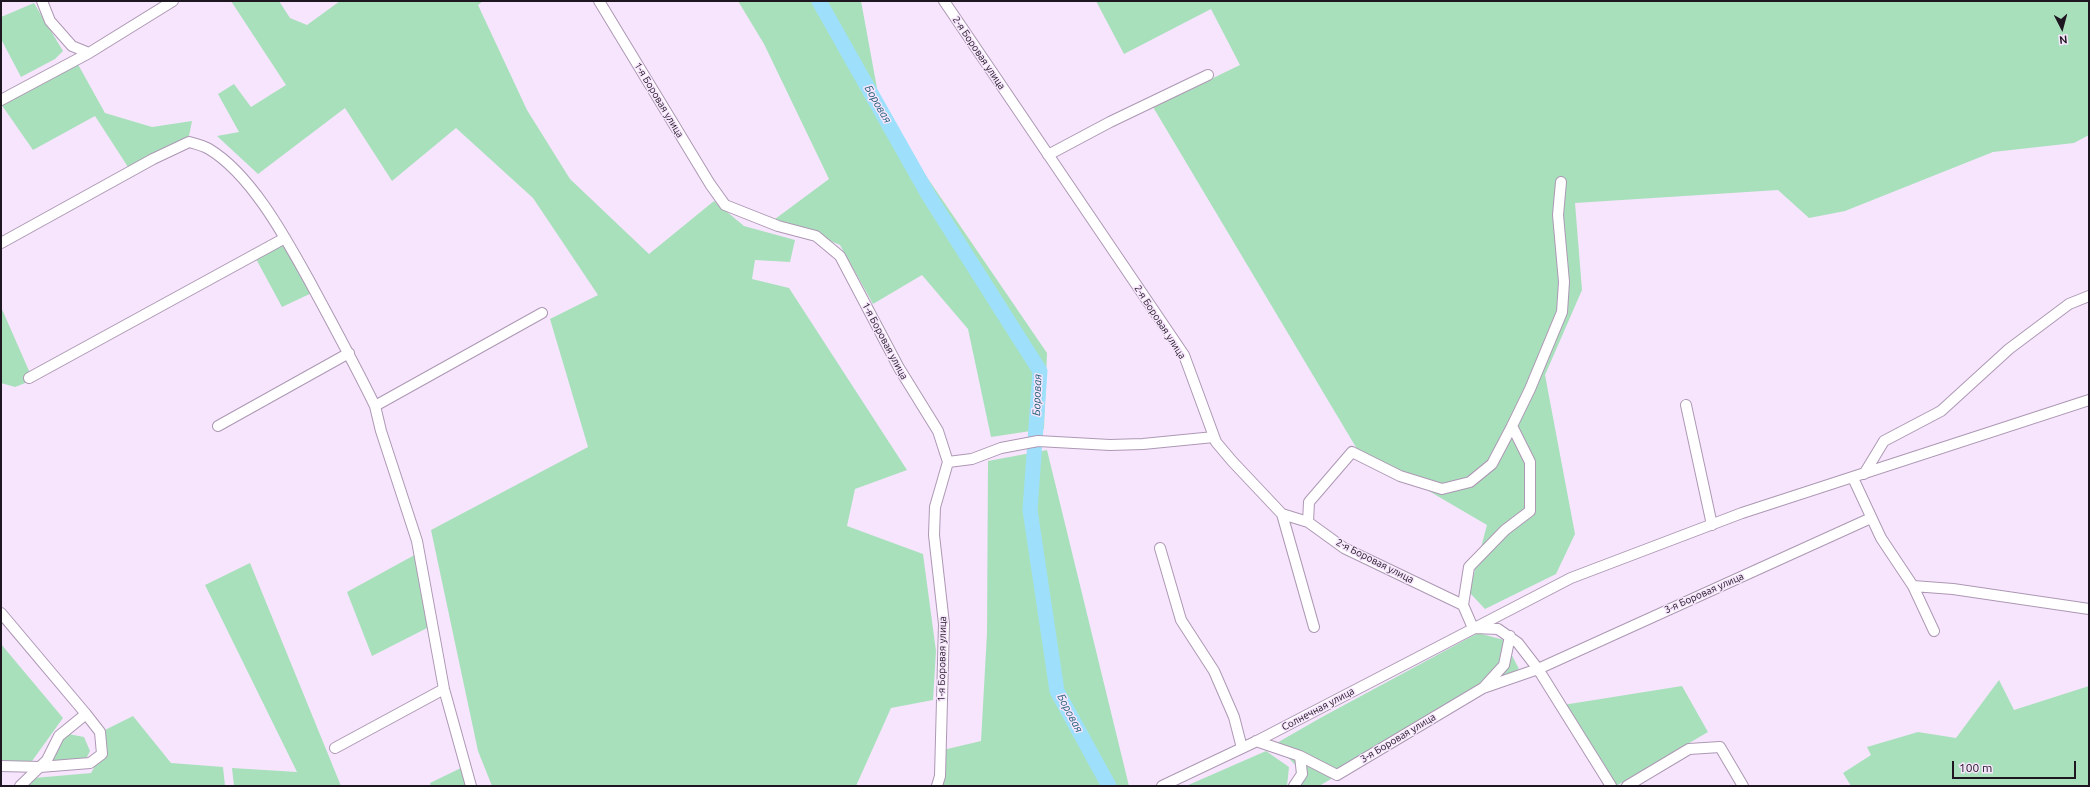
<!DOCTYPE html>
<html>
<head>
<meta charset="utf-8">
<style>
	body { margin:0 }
	#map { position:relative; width:2090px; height:787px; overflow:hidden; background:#f7e5fd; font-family:Ubuntu,sans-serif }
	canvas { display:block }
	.frame { position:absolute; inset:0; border:2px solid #1e1620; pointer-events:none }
	.north { position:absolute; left:2042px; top:8px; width:40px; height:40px; -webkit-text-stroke:3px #f7e5fd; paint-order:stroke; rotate:174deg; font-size:11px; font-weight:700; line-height:16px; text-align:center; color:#1e1620 }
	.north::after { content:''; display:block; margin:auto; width:14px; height:18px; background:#1e1620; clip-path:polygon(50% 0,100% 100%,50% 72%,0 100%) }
	.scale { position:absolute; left:1952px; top:761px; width:124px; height:18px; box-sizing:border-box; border:2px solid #1e1620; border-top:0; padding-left:5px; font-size:12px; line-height:14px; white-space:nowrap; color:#1e1620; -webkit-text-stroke:3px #f7e5fd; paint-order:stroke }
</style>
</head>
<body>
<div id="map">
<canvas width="2090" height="787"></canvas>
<div class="frame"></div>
<div class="north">N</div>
<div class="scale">100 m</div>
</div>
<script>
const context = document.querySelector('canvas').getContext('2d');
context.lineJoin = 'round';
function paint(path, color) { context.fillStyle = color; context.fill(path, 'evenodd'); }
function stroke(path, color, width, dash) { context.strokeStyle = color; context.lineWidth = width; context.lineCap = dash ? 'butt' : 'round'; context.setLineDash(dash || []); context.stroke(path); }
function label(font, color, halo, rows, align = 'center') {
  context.font = font + ' Ubuntu,sans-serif'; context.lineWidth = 3; context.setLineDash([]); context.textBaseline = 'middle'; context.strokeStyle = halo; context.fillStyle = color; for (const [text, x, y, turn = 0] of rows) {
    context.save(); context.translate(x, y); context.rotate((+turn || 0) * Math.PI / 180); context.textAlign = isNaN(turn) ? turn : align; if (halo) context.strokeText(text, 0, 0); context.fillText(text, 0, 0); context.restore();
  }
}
paint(new Path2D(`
	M 231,1 L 279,1 L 290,18 L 307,25 L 340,1 L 483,1 L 478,5 L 527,110 L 570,179 L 649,254 L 714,201 L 744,226 L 795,240 L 790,262 L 755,260 L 752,279 L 789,288 L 907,470 L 855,489 L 847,526 L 923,554 L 936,651 L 933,700 L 891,708 L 856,786 L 492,786 L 478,751 L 431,530 L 588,447 L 550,319 L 598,295 L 533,198 L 456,128 L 392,181 L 345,108 L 258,174 L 217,136 L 239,132 L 218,94 L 234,84 L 251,107 L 286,85 Z
	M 738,1 L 861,1 L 881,110 L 1047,353 L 1044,429 L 991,437 L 968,329 L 922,275 L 873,304 L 840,245 L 798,227 L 771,222 L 829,179 L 764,44 Z
	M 1096,1 L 2089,1 L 2089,135 L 2074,143 L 1993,152 L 1845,211 L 1809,218 L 1778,190 L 1575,203 L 1582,290 L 1545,375 L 1575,534 L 1556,574 L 1485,609 L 1469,592 L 1487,525 L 1357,449 L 1153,107 L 1240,65 L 1211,9 L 1124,54 Z
	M 34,3 L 63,51 L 55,59 L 21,77 L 1,39 L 1,17 Z
	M 75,59 L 105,113 L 152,127 L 192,121 L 189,136 L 128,167 L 95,116 L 33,150 L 1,104 Z
	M 289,243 L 316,291 L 282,307 L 255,257 Z
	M 1,307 L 33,380 L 15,387 L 1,383 Z
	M 1047,450 L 1129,786 L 940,786 L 943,750 L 981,741 L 987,633 L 988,461 Z
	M 420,552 L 435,624 L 372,656 L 347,592 Z
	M 250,563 L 341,786 L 234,786 L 232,768 L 297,772 L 205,585 Z
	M 1478,633 L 1504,640 L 1519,669 L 1319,786 L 1295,786 L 1301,771 L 1275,744 L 1322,717 Z
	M 1,644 L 63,718 L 27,768 L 1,767 Z
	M 1999,680 L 2014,710 L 2089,686 L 2089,786 L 1851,786 L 1843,773 L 1871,755 L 1867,747 L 1918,732 L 1956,738 Z
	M 1682,686 L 1708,732 L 1616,786 L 1563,705 Z
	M 133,716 L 171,763 L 223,767 L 225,786 L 25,786 L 34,778 L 91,773 L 103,752 L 103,731 Z
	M 63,733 L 84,737 L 90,751 L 85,761 L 41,766 Z
	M 1266,751 L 1289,767 L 1287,786 L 1186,786 Z
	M 463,767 L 471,786 L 431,786 L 430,783 Z`), '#a8e0bc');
stroke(new Path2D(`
	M 819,1 L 929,196 L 1040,371 L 1030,510 L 1057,691 L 1109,786`), '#9ee0fc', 15);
const minor = new Path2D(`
	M 42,1 L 50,21 L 72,46 L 89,53 L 173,1
	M 599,1 L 710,184 L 725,205 L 778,226 L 816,236 L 840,256 L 899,368 L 938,431 L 948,462 L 935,507 L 934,535 L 944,624 L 940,776 L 937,786
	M 944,1 L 1184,355 L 1216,442 L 1232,461 L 1282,514 L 1308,522 L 1344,548 L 1463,605 L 1473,628
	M 1,100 L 89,53
	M 1048,155 L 1110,122 L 1208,75
	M 1,243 L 153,159 L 189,142 C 196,144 204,146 209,149 C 252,175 286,239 310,282 C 332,323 354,363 375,406
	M 29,378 L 285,238
	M 1686,405 L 1712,525
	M 218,426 L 349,353
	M 948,462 L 972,459 L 1001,448 L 1038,441 L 1110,445 L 1143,444 L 1214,437
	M 1864,474 L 1884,441 L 1941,411 L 2009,349 L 2069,304 L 2089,296
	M 1853,478 L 1881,538 L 1913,586 L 1953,589 L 2089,609
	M 1282,514 L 1314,627
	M 1308,522 L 1309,502 L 1352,452 L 1400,476 L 1442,489 L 1470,482 L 1492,464 L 1512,426
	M 1160,548 L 1181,620 L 1214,671 L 1234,717 L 1242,748
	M 1913,586 L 1934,631
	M 1463,605 L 1469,567 L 1505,530 L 1530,511 L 1530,462 L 1512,426 L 1530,389 L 1562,312 L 1564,282 L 1558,215 L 1561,182
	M 1,613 L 86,714 L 59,736 L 47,760 L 20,786
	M 1475,628 L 1498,629 L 1518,643 L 1538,669 L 1611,786
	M 1483,688 L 1538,669 L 1871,518
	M 1256,741 L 1300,756 L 1337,775 L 1483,688 L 1504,665 L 1510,636
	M 335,748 L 444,689
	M 1,766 L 40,767 L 90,763 L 102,754 L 100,732 L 86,714
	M 471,786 L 444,689 L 417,541 L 381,431 L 375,406 L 542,313
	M 1162,786 L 1257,741 L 1571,578 L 1742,513 L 2089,400
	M 1294,786 L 1302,774 L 1300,756
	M 1627,786 L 1689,749 L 1720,747 L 1743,786`);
stroke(minor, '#ad98b4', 12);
stroke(minor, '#fff', 10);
label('10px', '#1e1620', '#f7e5fd', [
	["2-я Боровая улица",979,53,56],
	["1-я Боровая улица",659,100,59],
	["2-я Боровая улица",1160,322,57],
	["1-я Боровая улица",885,341,62],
	["2-я Боровая улица",1375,561,27],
	["3-я Боровая улица",1704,593,-24],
	["1-я Боровая улица",942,659,-89],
	["Солнечная улица",1318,709,-28],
	["3-я Боровая улица",1398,738,-31]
]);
label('italic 11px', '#1b5e76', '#f7e5fd', [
	["Боровая",878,104,60],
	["Боровая",1037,395,-88],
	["Боровая",1070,713,62]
]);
</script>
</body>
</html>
